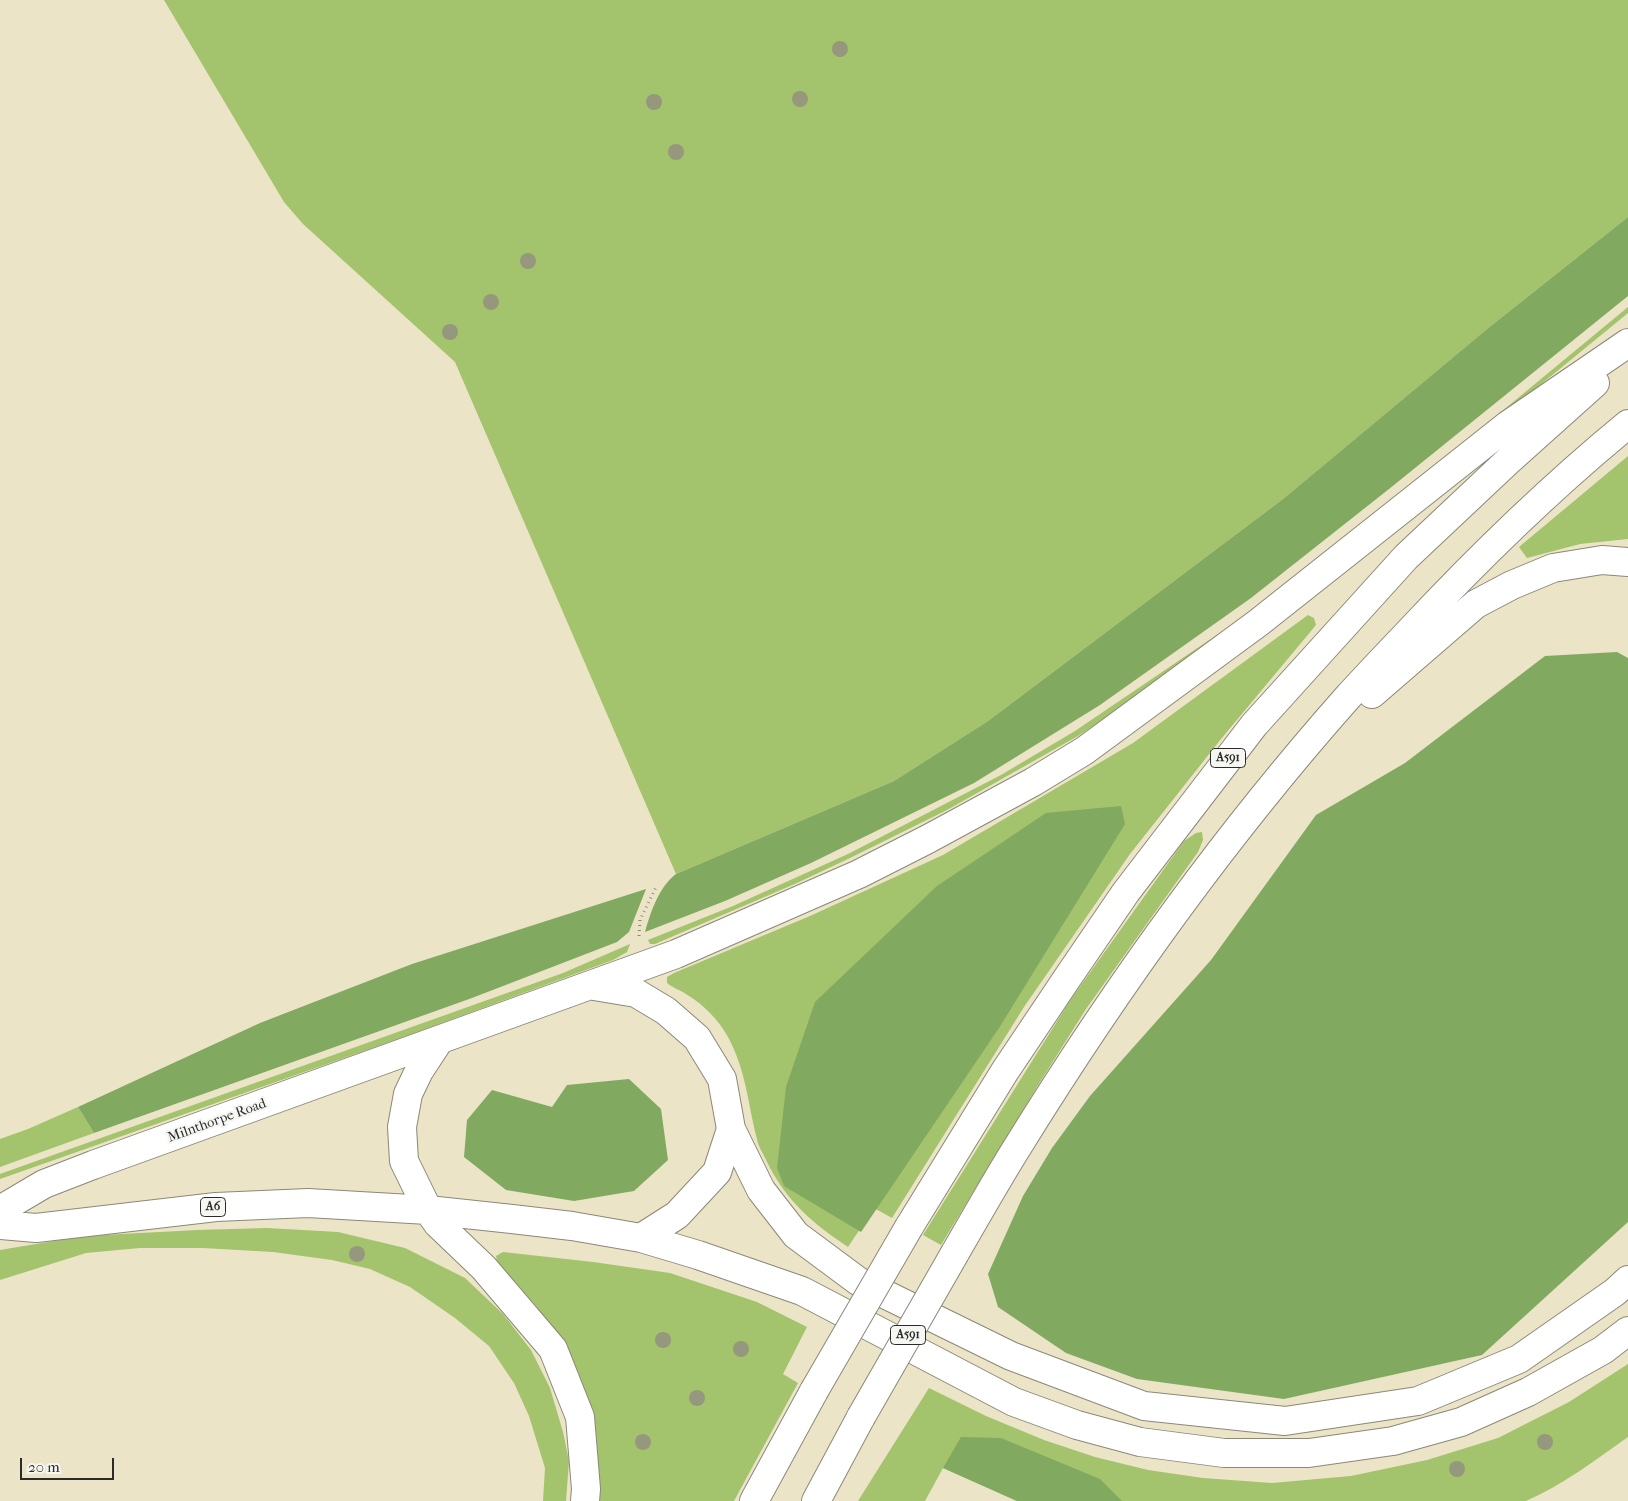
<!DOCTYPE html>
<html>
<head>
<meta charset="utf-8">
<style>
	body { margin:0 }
	#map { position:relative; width:1628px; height:1501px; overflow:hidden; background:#ebe4c7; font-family:"IM FELL French Canon",serif }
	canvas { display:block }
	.scale { position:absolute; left:20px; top:1458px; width:94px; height:22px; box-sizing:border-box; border:2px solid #2b2b2b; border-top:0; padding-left:6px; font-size:15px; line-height:18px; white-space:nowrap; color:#2b2b2b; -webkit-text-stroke:4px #f6f6f2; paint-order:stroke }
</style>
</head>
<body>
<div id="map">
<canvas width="1628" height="1501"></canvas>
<div class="scale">20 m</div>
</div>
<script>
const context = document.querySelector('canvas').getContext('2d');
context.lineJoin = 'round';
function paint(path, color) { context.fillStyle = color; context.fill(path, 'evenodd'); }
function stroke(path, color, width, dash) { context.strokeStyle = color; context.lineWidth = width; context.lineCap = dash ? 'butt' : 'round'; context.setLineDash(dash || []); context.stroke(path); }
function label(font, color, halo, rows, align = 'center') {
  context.font = font + ' "IM FELL French Canon",serif'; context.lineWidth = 4.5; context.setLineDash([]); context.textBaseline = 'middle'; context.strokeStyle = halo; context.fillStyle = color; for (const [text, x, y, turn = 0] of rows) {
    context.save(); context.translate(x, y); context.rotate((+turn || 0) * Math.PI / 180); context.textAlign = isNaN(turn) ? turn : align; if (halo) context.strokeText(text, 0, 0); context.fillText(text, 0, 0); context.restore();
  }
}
paint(new Path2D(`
	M 164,0 L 1628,0 L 1628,217 L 1487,329 L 1283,499 L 988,721 L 894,781 L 676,874 L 455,362 L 303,224 L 284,202 Z
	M 1628,307 L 1628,313 L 1423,481 L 1150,688 L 1078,736 L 947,810 L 850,858 L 797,883 L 655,944 L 650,944 L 648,940 L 733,906 L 848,854 L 1001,775 L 1075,731 L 1224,630 L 1270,596 L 1495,417 Z
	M 1628,456 L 1628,539 L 1580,544 L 1527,558 L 1519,547 Z
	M 1308,615 L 1314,618 L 1316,625 L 1221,739 L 1130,854 L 1024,1007 L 892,1218 L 874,1208 L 848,1247 C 811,1222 786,1201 766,1160 C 763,1153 758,1146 757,1139 C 748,1104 746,1070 728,1037 C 718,1019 704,1005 686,994 C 680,990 673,988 667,983 L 667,977 L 674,973 L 810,916 L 943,855 L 1133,743 Z
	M 1202,832 L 1203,840 L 1198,852 L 1086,1009 L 1040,1082 L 941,1245 L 923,1235 L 1071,999 L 1184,841 L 1196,833 Z
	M 630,944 L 627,952 L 613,960 L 398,1039 L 0,1179 L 0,1174 L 563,973 Z
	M 78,1107 L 94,1133 L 0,1167 L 0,1139 L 28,1129 Z
	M 267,1228 L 338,1232 L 405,1248 L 465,1278 L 503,1314 L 531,1350 L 550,1388 L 563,1432 L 569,1461 L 566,1501 L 543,1501 L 545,1468 L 529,1416 L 514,1383 L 489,1346 L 455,1318 L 410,1287 L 370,1269 L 332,1260 L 273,1252 L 203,1248 L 140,1248 L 86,1253 L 0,1280 L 0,1250 L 84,1236 L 197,1230 Z
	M 503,1252 L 593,1262 L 670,1273 L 757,1302 L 807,1327 L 783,1374 L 798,1383 L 734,1501 L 597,1501 L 598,1474 L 596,1432 L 582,1388 L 565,1349 L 536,1306 L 497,1261 L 496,1256 Z
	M 1628,1364 L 1628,1437 C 1595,1460 1563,1485 1526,1501 L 1017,1501 L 943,1468 L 925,1501 L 858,1501 L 929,1388 L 986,1416 L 1044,1440 L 1095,1457 L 1148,1470 L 1203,1478 L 1272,1483 L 1351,1476 L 1427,1460 L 1498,1438 L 1569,1402 Z`), '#a3c36c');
paint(new Path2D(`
	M 1628,217 L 1628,296 L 1389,489 L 1251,598 L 1100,705 L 974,783 L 811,863 L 725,901 L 645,932 C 651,911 659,887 676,874 L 894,781 L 988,721 L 1283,499 L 1487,329 Z
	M 1617,652 L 1628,658 L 1628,1222 L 1482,1355 L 1284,1399 L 1137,1379 L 1066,1353 L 998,1307 L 988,1274 L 1023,1196 L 1052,1148 L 1090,1096 L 1211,960 L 1316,815 L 1405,763 L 1545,656 Z
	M 1121,806 L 1125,824 L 999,1028 L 861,1232 L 784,1186 L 777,1168 L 786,1087 L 815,1002 L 937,886 L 1046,813 Z
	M 646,889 L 629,932 L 617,942 L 472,998 L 94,1133 L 78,1107 L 260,1023 L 412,964 Z
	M 629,1079 L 661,1109 L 668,1160 L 634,1191 L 574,1201 L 506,1190 L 464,1157 L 467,1120 L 492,1090 L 552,1107 L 567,1085 Z
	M 961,1437 L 1001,1438 L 1100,1479 L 1122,1501 L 1017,1501 L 943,1468 Z`), '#82a960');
const highway = new Path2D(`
	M 1372,694 L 1476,604 L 1512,585 L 1553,568 L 1602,560 L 1628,562
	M 594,986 L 636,993 L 666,1011 L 697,1038 L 722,1079 L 731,1129 L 761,1190 L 796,1235 L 858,1281 L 1011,1356 L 1144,1406 L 1285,1421 L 1418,1401 L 1519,1359 L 1615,1292 L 1628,1280
	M 438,1042 L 419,1071 L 408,1094 L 402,1127 L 404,1161 L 428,1210 L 438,1224 L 484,1268 L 553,1349 L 580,1417 L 586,1489 L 585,1501
	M 0,1210 L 44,1184 L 93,1165 L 676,954 L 859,874 L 928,839 L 1033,782 L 1084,751 L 1258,623 L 1508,425 L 1628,343
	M 0,1225 L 36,1228 L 216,1207 L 308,1203 L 428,1210 L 512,1219 L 572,1226 L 641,1238 L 698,1255 L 802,1291 L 1014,1402 L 1077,1425 L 1140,1442 L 1224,1453 L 1309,1453 L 1393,1441 L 1461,1422 L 1528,1392 L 1603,1350 L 1628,1331
	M 909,1227 L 1005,1071 L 1068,977 L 1126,892 L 1254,725 L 1406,557 L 1508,461 L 1595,383
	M 641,1238 L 677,1215 L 717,1172 L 731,1129
	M 955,1253 C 976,1217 996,1181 1018,1146 C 1115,989 1224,837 1347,698 C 1367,676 1388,654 1409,632 C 1478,558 1550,488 1628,424
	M 754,1501 L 814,1391
	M 816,1501 L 861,1417`);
stroke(highway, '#8b8879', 30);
stroke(new Path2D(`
	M 639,936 L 640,920 L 657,885`), '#8b8879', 3, [1, 4]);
stroke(highway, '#fff', 28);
const highwayBridge = new Path2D(`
	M 814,1391 L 909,1227
	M 861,1417 L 955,1253`);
stroke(highwayBridge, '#8b8879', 30, []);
stroke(highwayBridge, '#fff', 28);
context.fillStyle = '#95987c';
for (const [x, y] of [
	[840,49],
	[800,99],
	[654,102],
	[676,152],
	[528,261],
	[491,302],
	[450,332],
	[357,1254],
	[663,1340],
	[741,1349],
	[697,1398],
	[643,1442],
	[1545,1442],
	[1457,1469]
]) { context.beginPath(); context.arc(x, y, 8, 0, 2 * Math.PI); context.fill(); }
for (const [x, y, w] of [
	[1228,758,35],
	[213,1207,25],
	[908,1335,35]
]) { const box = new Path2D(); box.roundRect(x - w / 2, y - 9.5, w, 19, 4); context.fillStyle = '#f6f6f2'; context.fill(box); stroke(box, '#2b2b2b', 1); }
label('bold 12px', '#2b2b2b', null, [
	["A591",1228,758],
	["A6",213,1207],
	["A591",908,1335]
]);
label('14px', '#2b2b2b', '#f6f6f2', [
	["Milnthorpe Road",217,1121,-20]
]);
</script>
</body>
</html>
